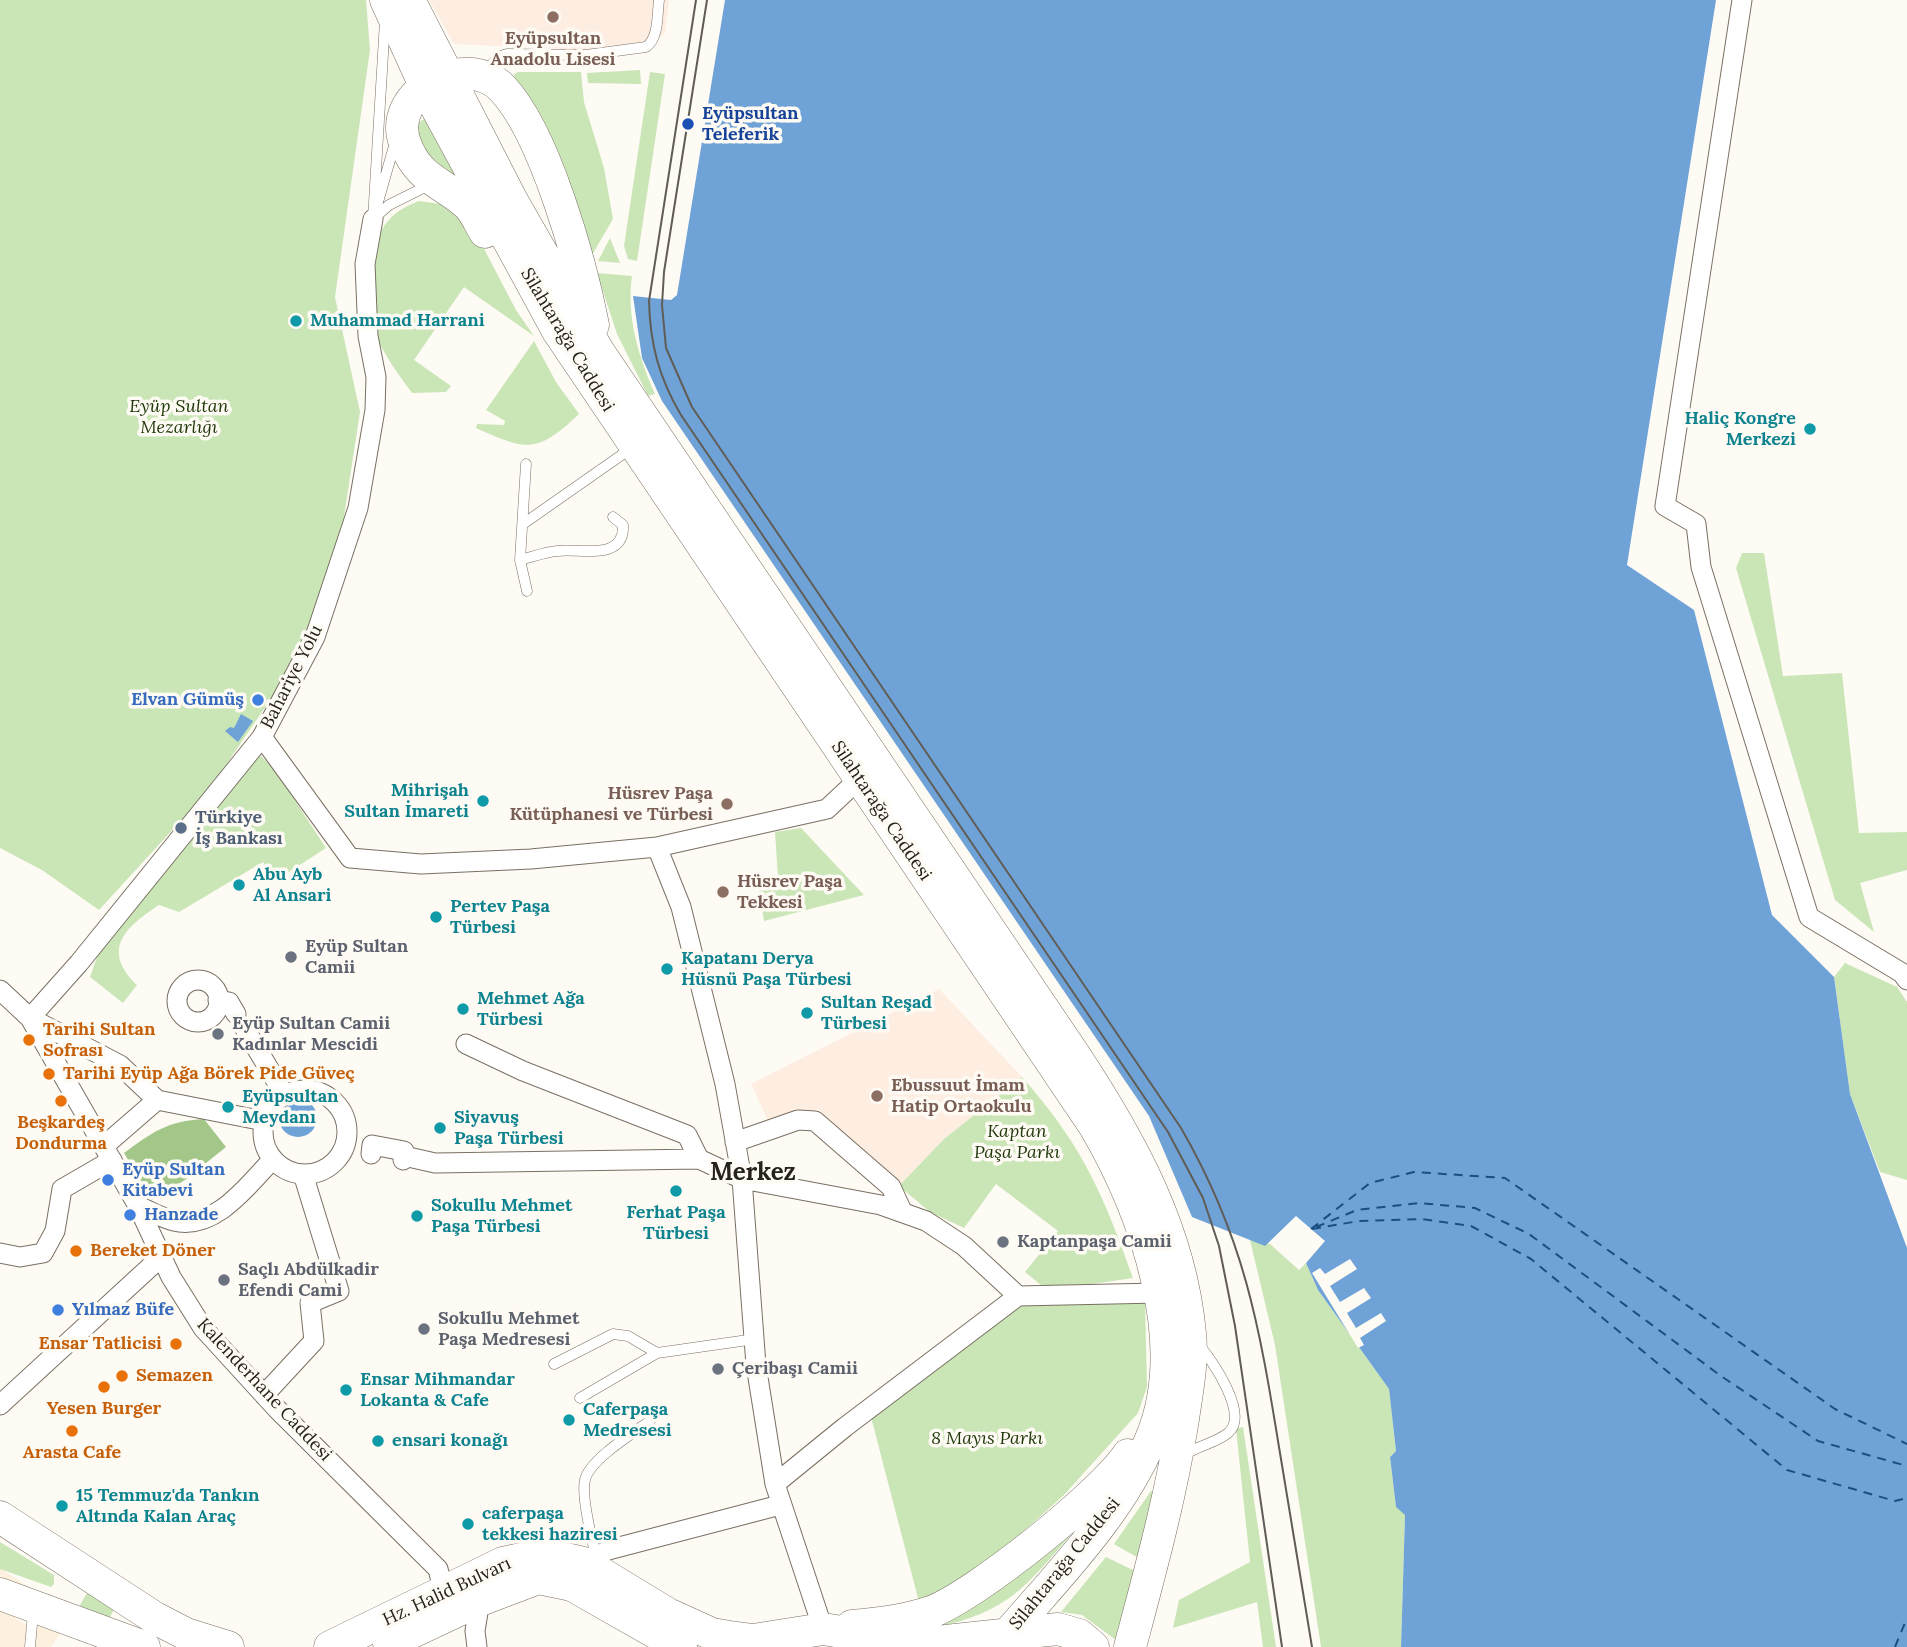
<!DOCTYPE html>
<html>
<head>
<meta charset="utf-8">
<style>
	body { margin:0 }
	canvas { display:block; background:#fefaf4 }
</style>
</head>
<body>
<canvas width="1907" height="1647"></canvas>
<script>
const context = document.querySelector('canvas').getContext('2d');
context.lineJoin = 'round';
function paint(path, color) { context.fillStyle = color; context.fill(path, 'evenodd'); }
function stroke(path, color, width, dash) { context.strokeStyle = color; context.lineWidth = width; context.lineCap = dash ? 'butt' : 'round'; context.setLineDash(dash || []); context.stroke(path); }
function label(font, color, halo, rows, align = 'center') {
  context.font = font + ' Lora,serif'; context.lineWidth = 7; context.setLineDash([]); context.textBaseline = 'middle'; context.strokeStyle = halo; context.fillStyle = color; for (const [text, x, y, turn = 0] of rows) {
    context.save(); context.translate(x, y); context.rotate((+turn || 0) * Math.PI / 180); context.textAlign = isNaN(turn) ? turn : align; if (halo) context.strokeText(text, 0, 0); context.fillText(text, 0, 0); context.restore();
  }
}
paint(new Path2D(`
	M 0,1568 L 95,1631 L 64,1628 L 51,1647 L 0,1647 L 0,1608 L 35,1631 L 46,1615 L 0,1585 Z`), '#fdf0df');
paint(new Path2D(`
	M 429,0 L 669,0 L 665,33 L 649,47 L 634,52 L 454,44 Z
	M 939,989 L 1022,1077 L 944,1139 L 899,1186 L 818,1109 L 771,1127 L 751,1084 Z`), '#feede1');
paint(new Path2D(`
	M 0,0 L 366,0 L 370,50 L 335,297 L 360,412 L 343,523 L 304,643 L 268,703 L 209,790 L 99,910 L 42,870 L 0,848 Z
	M 640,70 L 641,84 L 588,83 L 587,73 Z
	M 518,72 L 581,72 L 584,102 L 604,168 L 613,219 L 592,255 L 516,81 L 514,75 Z
	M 650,72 L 665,74 L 637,261 L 628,259 L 624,246 Z
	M 426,118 L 459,177 L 457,180 L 424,155 L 416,124 Z
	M 419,201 L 448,205 L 470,222 L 516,310 L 534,336 L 464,287 L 414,360 L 451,386 L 446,392 L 412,393 C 399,375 383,354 375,333 C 371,322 373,306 373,295 C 372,252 372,218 419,201 Z
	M 610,238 L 620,263 L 598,261 Z
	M 597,273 L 632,276 C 626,317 639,358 655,394 L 648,396 L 617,334 Z
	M 534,341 L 556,382 L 579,414 C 537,454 527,451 476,428 L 477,424 L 504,425 L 505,421 L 486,410 Z
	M 1742,553 L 1764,553 L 1783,676 L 1842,673 L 1859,833 L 1907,832 L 1907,870 L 1860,883 L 1874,932 L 1835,900 L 1736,568 Z
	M 259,754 L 275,770 L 326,848 L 275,881 L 263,862 L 179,912 L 159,905 C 126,927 100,949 137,985 L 123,1003 L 90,977 L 102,943 Z
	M 801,828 L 864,895 L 764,921 L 758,880 L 778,878 L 775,832 Z
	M 1845,963 L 1897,987 L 1907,1002 L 1907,1180 L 1880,1172 L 1850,1094 L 1834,977 Z
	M 1022,1077 C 1082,1145 1103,1193 1133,1278 L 1092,1284 L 1042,1286 L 1025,1272 L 1058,1231 L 996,1184 L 964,1228 L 930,1212 L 899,1186 L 944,1139 Z
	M 1250,1240 L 1270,1244 L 1299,1270 L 1306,1263 L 1318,1290 L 1389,1389 L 1396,1451 L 1390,1457 L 1396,1507 L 1405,1514 L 1401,1647 L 1321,1647 L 1275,1345 Z
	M 1018,1291 L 1145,1298 L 1147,1387 L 1138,1413 L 1063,1496 L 980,1570 L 919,1602 L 871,1417 Z
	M 1243,1427 L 1276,1647 L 1263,1647 L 1257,1602 L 1173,1628 L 1179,1600 L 1250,1562 L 1236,1429 Z
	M 1151,1491 L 1156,1493 L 1140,1559 L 1114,1544 Z
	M 1065,1533 L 1069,1537 C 1022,1591 1007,1611 935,1628 Z
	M 0,1542 L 54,1575 L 54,1584 L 51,1587 L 0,1569 Z
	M 1106,1557 L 1137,1572 L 1116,1640 L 1082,1615 L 1061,1612 Z
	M 88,1591 L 114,1609 L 109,1619 L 79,1607 Z`), '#cae6b7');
paint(new Path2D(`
	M 204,1119 L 226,1147 L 206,1163 L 208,1166 L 152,1200 L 124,1153 C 153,1132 167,1121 204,1119 Z`), '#a3c789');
paint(new Path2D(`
	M 725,0 L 1716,0 L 1627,565 L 1694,610 L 1772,915 L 1834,977 L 1850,1094 L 1907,1248 L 1907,1647 L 1401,1647 L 1405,1515 L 1396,1507 L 1390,1457 L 1396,1451 L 1389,1389 L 1318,1290 L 1306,1263 L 1325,1241 L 1296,1216 L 1265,1246 L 1192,1217 L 1149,1116 L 662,401 L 642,358 L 633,296 L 671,300 L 677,295 Z
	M 241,714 L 253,721 L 238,742 L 225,731 L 230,727 L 234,728 Z
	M279 1118a19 19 0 1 1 38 0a19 19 0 1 1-38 0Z`), '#6fa3d7');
paint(new Path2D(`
	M 1350,1259 L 1357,1269 L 1330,1286 L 1340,1302 L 1364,1288 L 1371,1298 L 1347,1313 L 1356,1328 L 1381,1313 L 1386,1321 L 1360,1338 L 1364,1345 L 1358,1348 L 1312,1273 L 1320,1268 L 1325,1274 Z`), '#fefaf4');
stroke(new Path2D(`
	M 1316,1227 L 1357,1210 L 1419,1203 L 1475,1208 L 1529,1234 L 1721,1376 L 1818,1441 L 1907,1466
	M 1311,1229 L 1370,1183 L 1414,1172 L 1505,1178 L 1835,1409 L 1907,1444
	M 1312,1229 L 1359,1221 L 1421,1219 L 1471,1226 L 1531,1259 L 1787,1470 L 1895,1501 L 1907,1498
	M 1895,1647 L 1907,1618`), '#195081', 2, [9, 7]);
const lane = new Path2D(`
	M 484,74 L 498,57 L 507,54 L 586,55 L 646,47 C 659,38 657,15 659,0
	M 378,202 L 396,139
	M 373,219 L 385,21
	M 373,219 L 389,205 L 429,185
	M 526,464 L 520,560 L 527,591
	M 523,524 L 633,447
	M 520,560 C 532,557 545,552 557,551 C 579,548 625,562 623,525 L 613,517
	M 554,1364 L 613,1334 L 628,1336 L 657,1353
	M 580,1398 L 657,1353 L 755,1339
	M 1184,1455 C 1197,1446 1216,1443 1228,1433 C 1250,1415 1212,1360 1199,1345
	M 596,1556 C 592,1540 581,1495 585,1480 C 589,1460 633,1433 650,1421
	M 30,1647 L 33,1613`);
const street = new Path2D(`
	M 1742,0 L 1665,506 L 1696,524 L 1701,567 L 1809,917 L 1902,973 L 1907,980
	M 262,737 L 350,858 L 421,864 L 531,859 L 657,847 L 827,809 L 859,779
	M 657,847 L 681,907 L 725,1084 L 742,1179 L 756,1365 L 775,1484 L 823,1629
	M177 1001a21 21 0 1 1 42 0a21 21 0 1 1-42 0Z
	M 0,990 L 30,1018 L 120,1065 L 157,1100
	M 218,1000 L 229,1002 L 236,1014
	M 30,1018 L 79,963 L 262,737 L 315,637 L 358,508 L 375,410 L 376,377 L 368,336 L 365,264 L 373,219
	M 30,1018 L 138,1206 L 171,1277 L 203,1328 L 277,1409 L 438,1569 L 444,1593
	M 245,1029 L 284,1094
	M 466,1044 L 523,1071 L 687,1135 L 699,1159
	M263 1132a42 42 0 1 1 84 0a42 42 0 1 1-84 0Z
	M 735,1142 L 798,1120 L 815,1121 L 891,1187 L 902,1211
	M 104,1146 L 157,1100 L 264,1121
	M 371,1154 L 372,1145 L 404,1151 L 403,1160
	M 404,1156 L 435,1163 L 699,1159 L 742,1179 L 881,1205 L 926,1221 L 964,1246 L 1018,1296
	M 138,1206 C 150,1211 162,1218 174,1221 C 215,1231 248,1185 273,1159
	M 0,1253 L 20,1257 L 43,1253 L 55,1231 L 62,1189 L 112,1160
	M 264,1395 L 314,1341 L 310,1303 L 339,1291 L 303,1174
	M 0,1405 L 161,1257
	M 775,1484 L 845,1427 L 1018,1296 L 1159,1293
	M 584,1563 L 608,1550 L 780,1505
	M 477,1647 L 475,1631 L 480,1600`);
const primary = new Path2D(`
	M 386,0 L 426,88 L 558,331 L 1094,1125 C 1144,1210 1192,1343 1151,1439 C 1118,1518 1051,1582 997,1647
	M 409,0 L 512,201 L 598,351 L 1075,1056 C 1131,1141 1181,1231 1190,1334 C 1193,1362 1187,1391 1183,1419 C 1171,1496 1150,1572 1130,1647
	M 485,232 C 480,224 475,212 468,205 C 443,182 418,180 405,143 C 386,92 466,51 502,88 C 545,133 581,263 593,325
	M 0,1517 L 155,1618 L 186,1634 L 228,1647
	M 0,1594 L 144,1647
	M 852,1626 C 878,1624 907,1620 931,1612 C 976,1595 1101,1495 1128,1455
	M 389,1643 L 480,1600 L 538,1578 L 572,1585 L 681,1647
	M 330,1647 L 503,1563 L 545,1554 L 584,1563 L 668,1614 L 712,1634 L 730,1637 L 753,1640 L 823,1629 L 918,1644 L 1058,1629 L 1079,1635 L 1093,1647`);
stroke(lane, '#7a7063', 11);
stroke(street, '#7a7063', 21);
stroke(primary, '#7a7063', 33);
stroke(lane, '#fff', 10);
stroke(street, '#fff', 19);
stroke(primary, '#fff', 32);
stroke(new Path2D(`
	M 696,0 L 649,301 C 650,344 659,378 681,415 L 1168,1132 L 1203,1198 L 1219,1246 L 1235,1326 L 1282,1647
	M 707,0 L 664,272 L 662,305 L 666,348 L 692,407 L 1181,1128 C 1244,1237 1259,1324 1279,1447 C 1290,1513 1301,1580 1312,1647`), '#605c56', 2);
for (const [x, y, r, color] of [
	[553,17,7,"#8d6e63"],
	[688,124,7,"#1a4fb4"],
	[296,321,7,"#0f9aa8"],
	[1810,429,7,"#0f9aa8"],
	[258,700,7,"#3f7fe0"],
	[483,801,7,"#0f9aa8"],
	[727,804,7,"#8d6e63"],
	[181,828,7,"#5c6f8a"],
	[239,885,7,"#0f9aa8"],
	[723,892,7,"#8d6e63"],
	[436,917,7,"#0f9aa8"],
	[291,957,7,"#6b7280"],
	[667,969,7,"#0f9aa8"],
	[463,1009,7,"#0f9aa8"],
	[807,1013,7,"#0f9aa8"],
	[218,1034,7,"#6b7280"],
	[29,1040,7,"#e8710a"],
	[49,1074,7,"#e8710a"],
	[877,1096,7,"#8d6e63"],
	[61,1101,7,"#e8710a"],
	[228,1107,7,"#0f9aa8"],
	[440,1128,7,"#0f9aa8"],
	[108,1180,7,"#3f7fe0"],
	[676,1191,7,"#0f9aa8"],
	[130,1215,7,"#3f7fe0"],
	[417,1216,7,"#0f9aa8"],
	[1003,1242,7,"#6b7280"],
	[76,1251,7,"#e8710a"],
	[224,1280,7,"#6b7280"],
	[58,1310,7,"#3f7fe0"],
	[424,1329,7,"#6b7280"],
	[176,1344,7,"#e8710a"],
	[718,1369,7,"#6b7280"],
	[122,1376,7,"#e8710a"],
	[104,1387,7,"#e8710a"],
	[346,1390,7,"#0f9aa8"],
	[569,1420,7,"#0f9aa8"],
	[72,1431,7,"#e8710a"],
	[378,1441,7,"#0f9aa8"],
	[62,1506,7,"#0f9aa8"],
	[468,1524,7,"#0f9aa8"]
]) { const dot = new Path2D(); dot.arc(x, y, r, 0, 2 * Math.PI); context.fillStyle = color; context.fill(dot); stroke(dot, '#fefaf4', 2.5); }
label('bold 18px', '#785e54', '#fefaf4', [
	["Eyüpsultan",553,39,"center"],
	["Anadolu Lisesi",553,60,"center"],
	["Hüsrev Paşa",713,794,"right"],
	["Kütüphanesi ve Türbesi",713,815,"right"],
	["Hüsrev Paşa",737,882],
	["Tekkesi",737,903],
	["Ebussuut İmam",891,1086],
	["Hatip Ortaokulu",891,1107]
], 'left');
label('bold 18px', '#164399', '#fefaf4', [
	["Eyüpsultan",702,114],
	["Teleferik",702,135]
], 'left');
label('bold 18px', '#0d838f', '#fefaf4', [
	["Muhammad Harrani",310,321],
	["Haliç Kongre",1796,419,"right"],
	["Merkezi",1796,440,"right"],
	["Mihrişah",469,791,"right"],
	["Sultan İmareti",469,812,"right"],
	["Abu Ayb",253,875],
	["Al Ansari",253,896],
	["Pertev Paşa",450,907],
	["Türbesi",450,928],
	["Kapatanı Derya",681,959],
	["Hüsnü Paşa Türbesi",681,980],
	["Mehmet Ağa",477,999],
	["Türbesi",477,1020],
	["Sultan Reşad",821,1003],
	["Türbesi",821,1024],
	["Eyüpsultan",242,1097],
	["Meydanı",242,1118],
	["Siyavuş",454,1118],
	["Paşa Türbesi",454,1139],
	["Sokullu Mehmet",431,1206],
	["Paşa Türbesi",431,1227],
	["Ferhat Paşa",676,1213,"center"],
	["Türbesi",676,1234,"center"],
	["Ensar Mihmandar",360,1380],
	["Lokanta & Cafe",360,1401],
	["Caferpaşa",583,1410],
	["Medresesi",583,1431],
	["ensari konağı",392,1441],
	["15 Temmuz'da Tankın",76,1496],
	["Altında Kalan Araç",76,1517],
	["caferpaşa",482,1514],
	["tekkesi haziresi",482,1535]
], 'left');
label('18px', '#26221c', '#fefaf4', [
	["Silahtarağa Caddesi",567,340,59],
	["Bahariye Yolu",292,677,-63],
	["Silahtarağa Caddesi",881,811,56],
	["Kalenderhane Caddesi",264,1390,47],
	["Silahtarağa Caddesi",1065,1564,-51],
	["Hz. Halid Bulvarı",447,1592,-25]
]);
label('italic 18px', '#1f3709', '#fefaf4', [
	["Eyüp Sultan",179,407],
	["Mezarlığı",179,428],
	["Kaptan",1017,1132],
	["Paşa Parkı",1017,1153],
	["8 Mayıs Parkı",987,1439]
]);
label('bold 18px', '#366cbe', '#fefaf4', [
	["Elvan Gümüş",244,700,"right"],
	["Eyüp Sultan",122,1170],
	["Kitabevi",122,1191],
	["Hanzade",144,1215],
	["Yılmaz Büfe",72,1310]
], 'left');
label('bold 18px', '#4e5e75', '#fefaf4', [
	["Türkiye",195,818],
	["İş Bankası",195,839]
], 'left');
label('bold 18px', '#5b616d', '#fefaf4', [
	["Eyüp Sultan",305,947],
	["Camii",305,968],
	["Eyüp Sultan Camii",232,1024],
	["Kadınlar Mescidi",232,1045],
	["Kaptanpaşa Camii",1017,1242],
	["Saçlı Abdülkadir",238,1270],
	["Efendi Cami",238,1291],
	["Sokullu Mehmet",438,1319],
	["Paşa Medresesi",438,1340],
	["Çeribaşı Camii",732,1369]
], 'left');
label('bold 18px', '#c56008', '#fefaf4', [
	["Tarihi Sultan",43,1030],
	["Sofrası",43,1051],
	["Tarihi Eyüp Ağa Börek Pide Güveç",63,1074],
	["Beşkardeş",61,1123,"center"],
	["Dondurma",61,1144,"center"],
	["Bereket Döner",90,1251],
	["Ensar Tatlicisi",162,1344,"right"],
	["Semazen",136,1376],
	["Yesen Burger",104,1409,"center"],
	["Arasta Cafe",72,1453,"center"]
], 'left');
label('bold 24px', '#26221c', '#fefaf4', [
	["Merkez",753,1173]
]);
</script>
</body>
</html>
